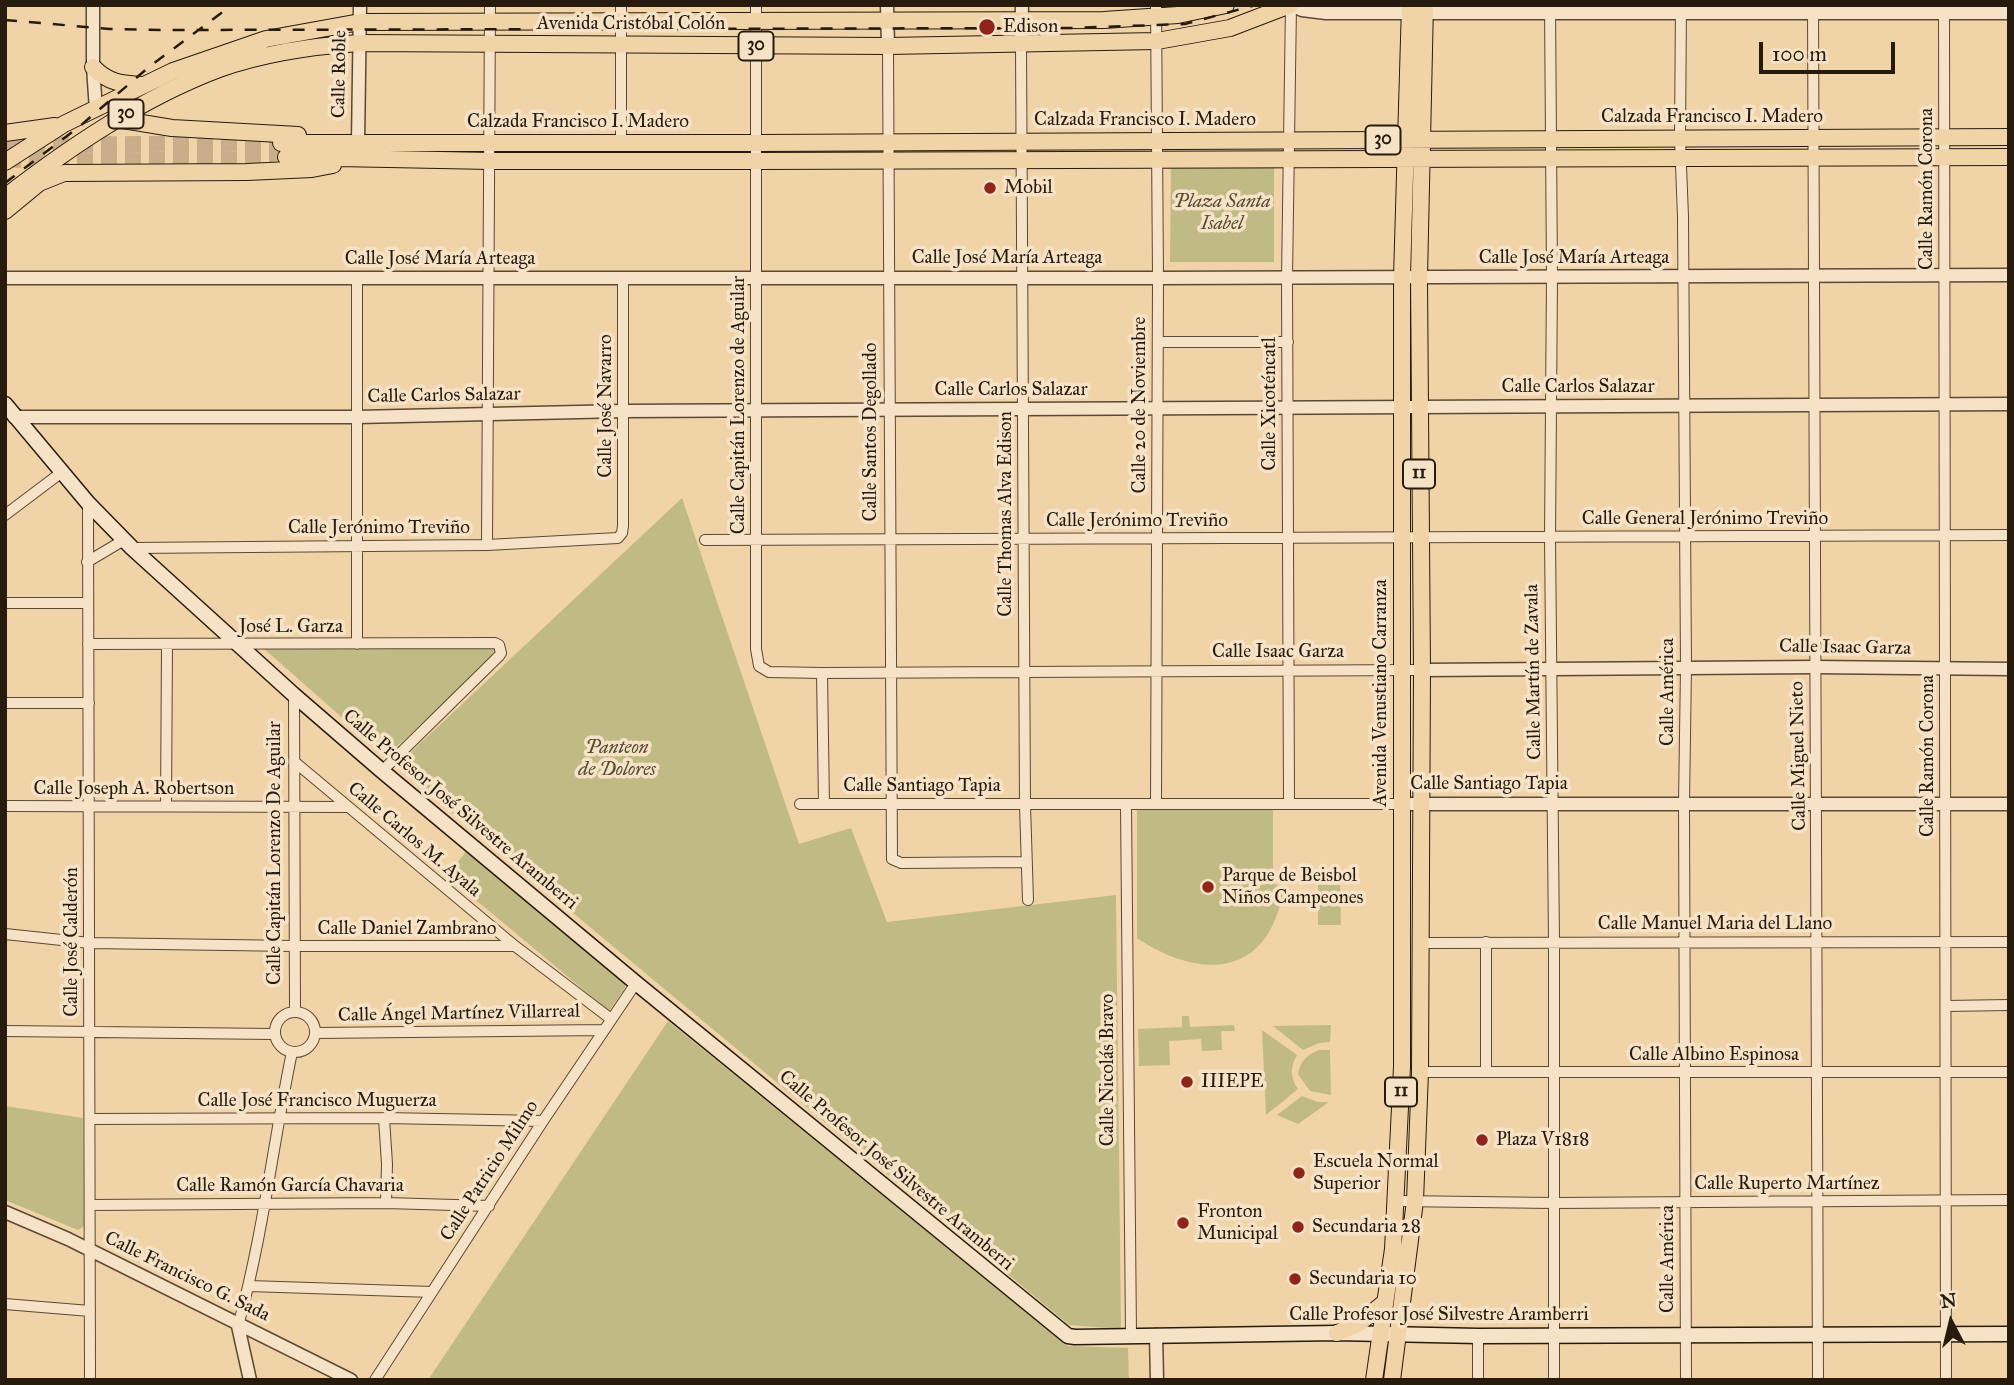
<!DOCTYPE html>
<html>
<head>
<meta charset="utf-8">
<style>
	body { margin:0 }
	#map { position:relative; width:2014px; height:1385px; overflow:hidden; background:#f1d3a8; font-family:"IM FELL Great Primer",serif }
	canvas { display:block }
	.frame { position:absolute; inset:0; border:7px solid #271b0e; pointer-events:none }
	.north { position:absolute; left:1916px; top:1287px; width:70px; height:70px; -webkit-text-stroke:5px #f6e2c6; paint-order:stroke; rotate:353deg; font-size:19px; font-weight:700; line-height:28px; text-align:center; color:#271b0e }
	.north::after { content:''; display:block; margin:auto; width:24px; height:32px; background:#271b0e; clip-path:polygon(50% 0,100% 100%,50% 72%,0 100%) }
	.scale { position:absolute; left:1759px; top:42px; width:136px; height:32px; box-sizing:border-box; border:4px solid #271b0e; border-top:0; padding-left:9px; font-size:21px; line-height:24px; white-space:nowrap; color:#271b0e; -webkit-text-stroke:5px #f6e2c6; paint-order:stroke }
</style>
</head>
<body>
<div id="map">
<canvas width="2014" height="1385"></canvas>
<div class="frame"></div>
<div class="north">N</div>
<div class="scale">100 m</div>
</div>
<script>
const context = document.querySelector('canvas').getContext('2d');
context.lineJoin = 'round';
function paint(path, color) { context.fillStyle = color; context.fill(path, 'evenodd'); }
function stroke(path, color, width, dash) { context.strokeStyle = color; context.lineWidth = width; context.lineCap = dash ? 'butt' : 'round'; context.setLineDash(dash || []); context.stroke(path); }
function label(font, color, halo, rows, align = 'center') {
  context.font = font + ' "IM FELL Great Primer",serif'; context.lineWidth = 7; context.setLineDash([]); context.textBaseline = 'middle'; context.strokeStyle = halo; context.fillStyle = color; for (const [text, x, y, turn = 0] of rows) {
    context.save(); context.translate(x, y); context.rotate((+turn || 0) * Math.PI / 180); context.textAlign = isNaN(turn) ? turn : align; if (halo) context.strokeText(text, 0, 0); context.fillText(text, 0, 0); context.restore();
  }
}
paint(new Path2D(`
	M 1171,164 L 1274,165 L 1274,262 L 1170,262 Z
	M 682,498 L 799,844 L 851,828 L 887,922 L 1116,895 L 1121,1329 L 1069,1325 L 396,766 Z
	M 495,643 L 498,653 L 402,742 L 389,752 L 380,751 L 262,647 Z
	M 1137,810 L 1273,810 L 1273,882 L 1285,891 C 1279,908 1274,928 1262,942 C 1230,981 1173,963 1137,938 Z
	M 468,849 L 625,979 L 625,988 L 609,1011 L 447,876 Z
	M 1318,885 L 1340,885 L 1341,925 L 1318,925 Z
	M 1182,1016 L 1189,1016 L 1190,1027 L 1234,1025 L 1235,1031 L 1221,1031 L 1222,1050 L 1202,1051 L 1201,1039 L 1169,1041 L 1170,1065 L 1139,1066 L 1138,1029 L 1182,1027 Z
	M 668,1021 L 1068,1346 L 1128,1348 L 1129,1380 L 428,1380 Z
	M 1331,1025 L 1330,1042 L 1319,1043 L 1303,1050 L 1273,1026 Z
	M 1262,1030 L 1297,1055 C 1290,1067 1290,1078 1298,1089 L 1266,1115 Z
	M 1319,1050 L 1330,1050 L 1331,1095 L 1310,1091 L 1298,1074 C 1300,1061 1307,1055 1319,1050 Z
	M 1302,1096 L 1318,1102 L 1329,1102 L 1298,1124 L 1277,1115 Z
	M 5,1106 L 83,1118 L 84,1226 L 78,1230 L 5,1200 Z`), '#c0bb84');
stroke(new Path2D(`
	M 5,145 L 281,143
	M 5,160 L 286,157`), '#c9ae89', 16, [16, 8]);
const minor = new Path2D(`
	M 756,5 L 756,649 L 759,666 L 769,672 L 822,673 L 1422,670
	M 1156,5 L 1158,278 L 1156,804
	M 1550,5 L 1552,276 L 1550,538 L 1554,942 L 1554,1380
	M 1681,5 L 1680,139 L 1683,217 L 1686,667 L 1684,803 L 1686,1380
	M 1813,5 L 1818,1380
	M 1944,5 L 1946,1380
	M 1021,45 L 1025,805 L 1028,900
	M 888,46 L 892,859 L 901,863 L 1026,862
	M 621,146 L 621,5
	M 357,279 L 357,644
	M 1158,342 L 1288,342
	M 88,503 L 90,1380
	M 5,515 L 62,472
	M 705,540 L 2009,535
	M 487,545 L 490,5
	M 132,548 L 487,545 L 618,538 L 622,533 L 623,526 L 623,278
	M 87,562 L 124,540
	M 5,603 L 87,603
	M 88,644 L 495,643 L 499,645 L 501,653 L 499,656 L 382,771
	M 822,673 L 824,804
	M 294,695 L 295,1011
	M 5,703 L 89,703
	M 296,763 L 515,946 L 611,1019
	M 1289,803 L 1287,278 L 1291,5
	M 800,804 L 1401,804
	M 1126,805 L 1131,1335
	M 5,806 L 346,807
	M 166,806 L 167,645
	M 5,934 L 90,943 L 295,946 L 515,946
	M 1486,942 L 1486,1072
	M 1420,943 L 2009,942
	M 1946,1006 L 2009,1005
	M275 1032a20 20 0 1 1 40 0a20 20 0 1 1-40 0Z
	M 5,1031 L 274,1034
	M 315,1033 L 603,1030
	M 1420,1072 L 2009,1072
	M 384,1118 L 387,1164 L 386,1203
	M 90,1119 L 384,1118 L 543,1121
	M 1397,1201 L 1554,1203 L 2009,1200
	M 90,1205 L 386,1203 L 489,1206
	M 249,1286 L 432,1292
	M 5,1304 L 90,1311
	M 238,1326 C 263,1236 273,1143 292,1052
	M 1478,1336 L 1478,1380
	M 375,1380 L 543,1121 L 636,983`);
const tertiary = new Path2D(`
	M 93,5 L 93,67 L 96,110
	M 887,5 L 888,46
	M 1291,5 L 1302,10 L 1326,13 L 2009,13
	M 1021,45 L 1022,5
	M 358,143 L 360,5
	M 5,278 L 1158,278 L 2009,275
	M 14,417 L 357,417 L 623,411 L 2009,404
	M 1422,670 L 1815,667 L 2009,669
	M 1401,804 L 2009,804
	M 5,1212 L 68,1239 L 351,1380
	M 238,1326 L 250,1380
	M 1156,1335 L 1157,1380`);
const secondary = new Path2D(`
	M 5,404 L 88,503 L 132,548 L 294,695 L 382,771 L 636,983 L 1068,1336 L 1075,1337 L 1337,1333 L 1478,1336 L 2009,1334`);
const primary = new Path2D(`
	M 93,67 C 108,83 122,84 143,85
	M 117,119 L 172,128 L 298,135
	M 5,133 L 55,126
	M 281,143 L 757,143 L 2009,137
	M 286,157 L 491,161 L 757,161 L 2009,157
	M 5,162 L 64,124 L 173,71 L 266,39 L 360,22 L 1104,20 L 1178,15 L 1226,5
	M 5,197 C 70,147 142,98 219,69 C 264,53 313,46 360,43 L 888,46 L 1157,41 L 1230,28 L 1290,5
	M 5,211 L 39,183 L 64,173 L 247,172 L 312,169 L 333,165
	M 1337,1333 L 1358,1324 L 1384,1303
	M 1374,1380 L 1393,1249 L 1402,1067 L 1402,277 L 1410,5
	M 1392,1380 L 1415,1201 L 1420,1072 L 1422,670 L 1419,277 L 1425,5`);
stroke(minor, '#5a4934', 12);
stroke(tertiary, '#5a4934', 15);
stroke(secondary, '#271b0e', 17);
stroke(primary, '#271b0e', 18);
stroke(minor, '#f6e2c6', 10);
stroke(tertiary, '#f6e2c6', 12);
stroke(secondary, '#f6e2c6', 14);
stroke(primary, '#f1d3a8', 16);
stroke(new Path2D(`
	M 5,20 L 110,29 L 166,30 L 1069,28 L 1185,24 L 1256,5
	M 5,183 L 80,126 L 149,67 L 232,5`), '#271b0e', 2.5, [12, 12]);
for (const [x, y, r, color] of [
	[987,27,9,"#8f2418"],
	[990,188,7,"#8f2418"],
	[1208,887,7,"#8f2418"],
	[1187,1082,7,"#8f2418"],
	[1482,1140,7,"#8f2418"],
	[1299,1173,7,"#8f2418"],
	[1183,1223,7,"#8f2418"],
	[1298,1227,7,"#8f2418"],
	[1295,1279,7,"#8f2418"]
]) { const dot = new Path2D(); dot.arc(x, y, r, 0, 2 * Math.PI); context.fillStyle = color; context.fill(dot); stroke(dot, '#f6e2c6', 2.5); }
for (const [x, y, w] of [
	[756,46,35],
	[126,114,35],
	[1383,140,35],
	[1419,474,32],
	[1401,1092,32]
]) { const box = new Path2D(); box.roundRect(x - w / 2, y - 14.5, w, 29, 5); context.fillStyle = '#f6e2c6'; context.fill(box); stroke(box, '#271b0e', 2); }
label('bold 18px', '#271b0e', null, [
	["30",756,46],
	["30",126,114],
	["30",1383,140],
	["11",1419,474],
	["11",1401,1092]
]);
label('19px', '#271b0e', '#f6e2c6', [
	["Avenida Cristóbal Colón",631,24],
	["Calle Roble",340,74,-89],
	["Calzada Francisco I. Madero",1712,117],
	["Calzada Francisco I. Madero",1145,120],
	["Calzada Francisco I. Madero",578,122],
	["Calle Ramón Corona",1927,189,-90],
	["Calle José María Arteaga",1007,258],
	["Calle José María Arteaga",1574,258],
	["Calle José María Arteaga",440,259],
	["Calle Carlos Salazar",1578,387],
	["Calle Carlos Salazar",1011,390],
	["Calle Carlos Salazar",444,396,-1],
	["Calle Xicoténcatl",1270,404,-90],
	["Calle Capitán Lorenzo de Aguilar",739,405,-90],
	["Calle 20 de Noviembre",1140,405,-90],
	["Calle José Navarro",606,406,-90],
	["Calle Santos Degollado",871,432,-90],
	["Calle Thomas Alva Edison",1006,514,-90],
	["Calle General Jerónimo Treviño",1705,519],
	["Calle Jerónimo Treviño",1137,521],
	["Calle Jerónimo Treviño",379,528],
	["José L. Garza",291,627],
	["Calle Isaac Garza",1845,648,1],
	["Calle Isaac Garza",1278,652],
	["Calle Martín de Zavala",1534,672,-91],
	["Calle América",1668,692,-90],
	["Avenida Venustiano Carranza",1381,693,-90],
	["Calle Miguel Nieto",1799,756,-91],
	["Calle Ramón Corona",1928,756,-90],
	["Calle Santiago Tapia",1489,784],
	["Calle Santiago Tapia",922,786],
	["Calle Joseph A. Robertson",134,789],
	["Calle Profesor José Silvestre Aramberri",460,810,40],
	["Calle Carlos M. Ayala",414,840,40],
	["Calle Capitán Lorenzo De Aguilar",275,853,-90],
	["Calle Manuel Maria del Llano",1715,924],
	["Calle Daniel Zambrano",407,929],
	["Calle José Calderón",72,942,-90],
	["Calle Ángel Martínez Villarreal",459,1014,-1],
	["Calle Albino Espinosa",1714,1055],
	["Calle Nicolás Bravo",1108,1070,-90],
	["Calle José Francisco Muguerza",317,1101],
	["Calle Patricio Milmo",490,1171,-57],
	["Calle Profesor José Silvestre Aramberri",896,1171,40],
	["Calle Ruperto Martínez",1787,1184],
	["Calle Ramón García Chavaria",290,1186],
	["Calle América",1668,1259,-90],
	["Calle Francisco G. Sada",187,1277,26],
	["Calle Profesor José Silvestre Aramberri",1439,1315]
]);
label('19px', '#271b0e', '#f6e2c6', [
	["Edison",1003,27],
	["Mobil",1004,188],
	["Parque de Beisbol",1222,876],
	["Niños Campeones",1222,898],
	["IIIEPE",1201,1082],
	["Plaza V1818",1496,1140],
	["Escuela Normal",1313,1162],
	["Superior",1313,1184],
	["Fronton",1197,1212],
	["Municipal",1197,1234],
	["Secundaria 28",1312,1227],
	["Secundaria 10",1309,1279]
], 'left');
label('italic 19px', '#554b31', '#f6e2c6', [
	["Plaza Santa",1222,202],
	["Isabel",1222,224],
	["Panteon",617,748],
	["de Dolores",617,770]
]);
</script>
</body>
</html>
